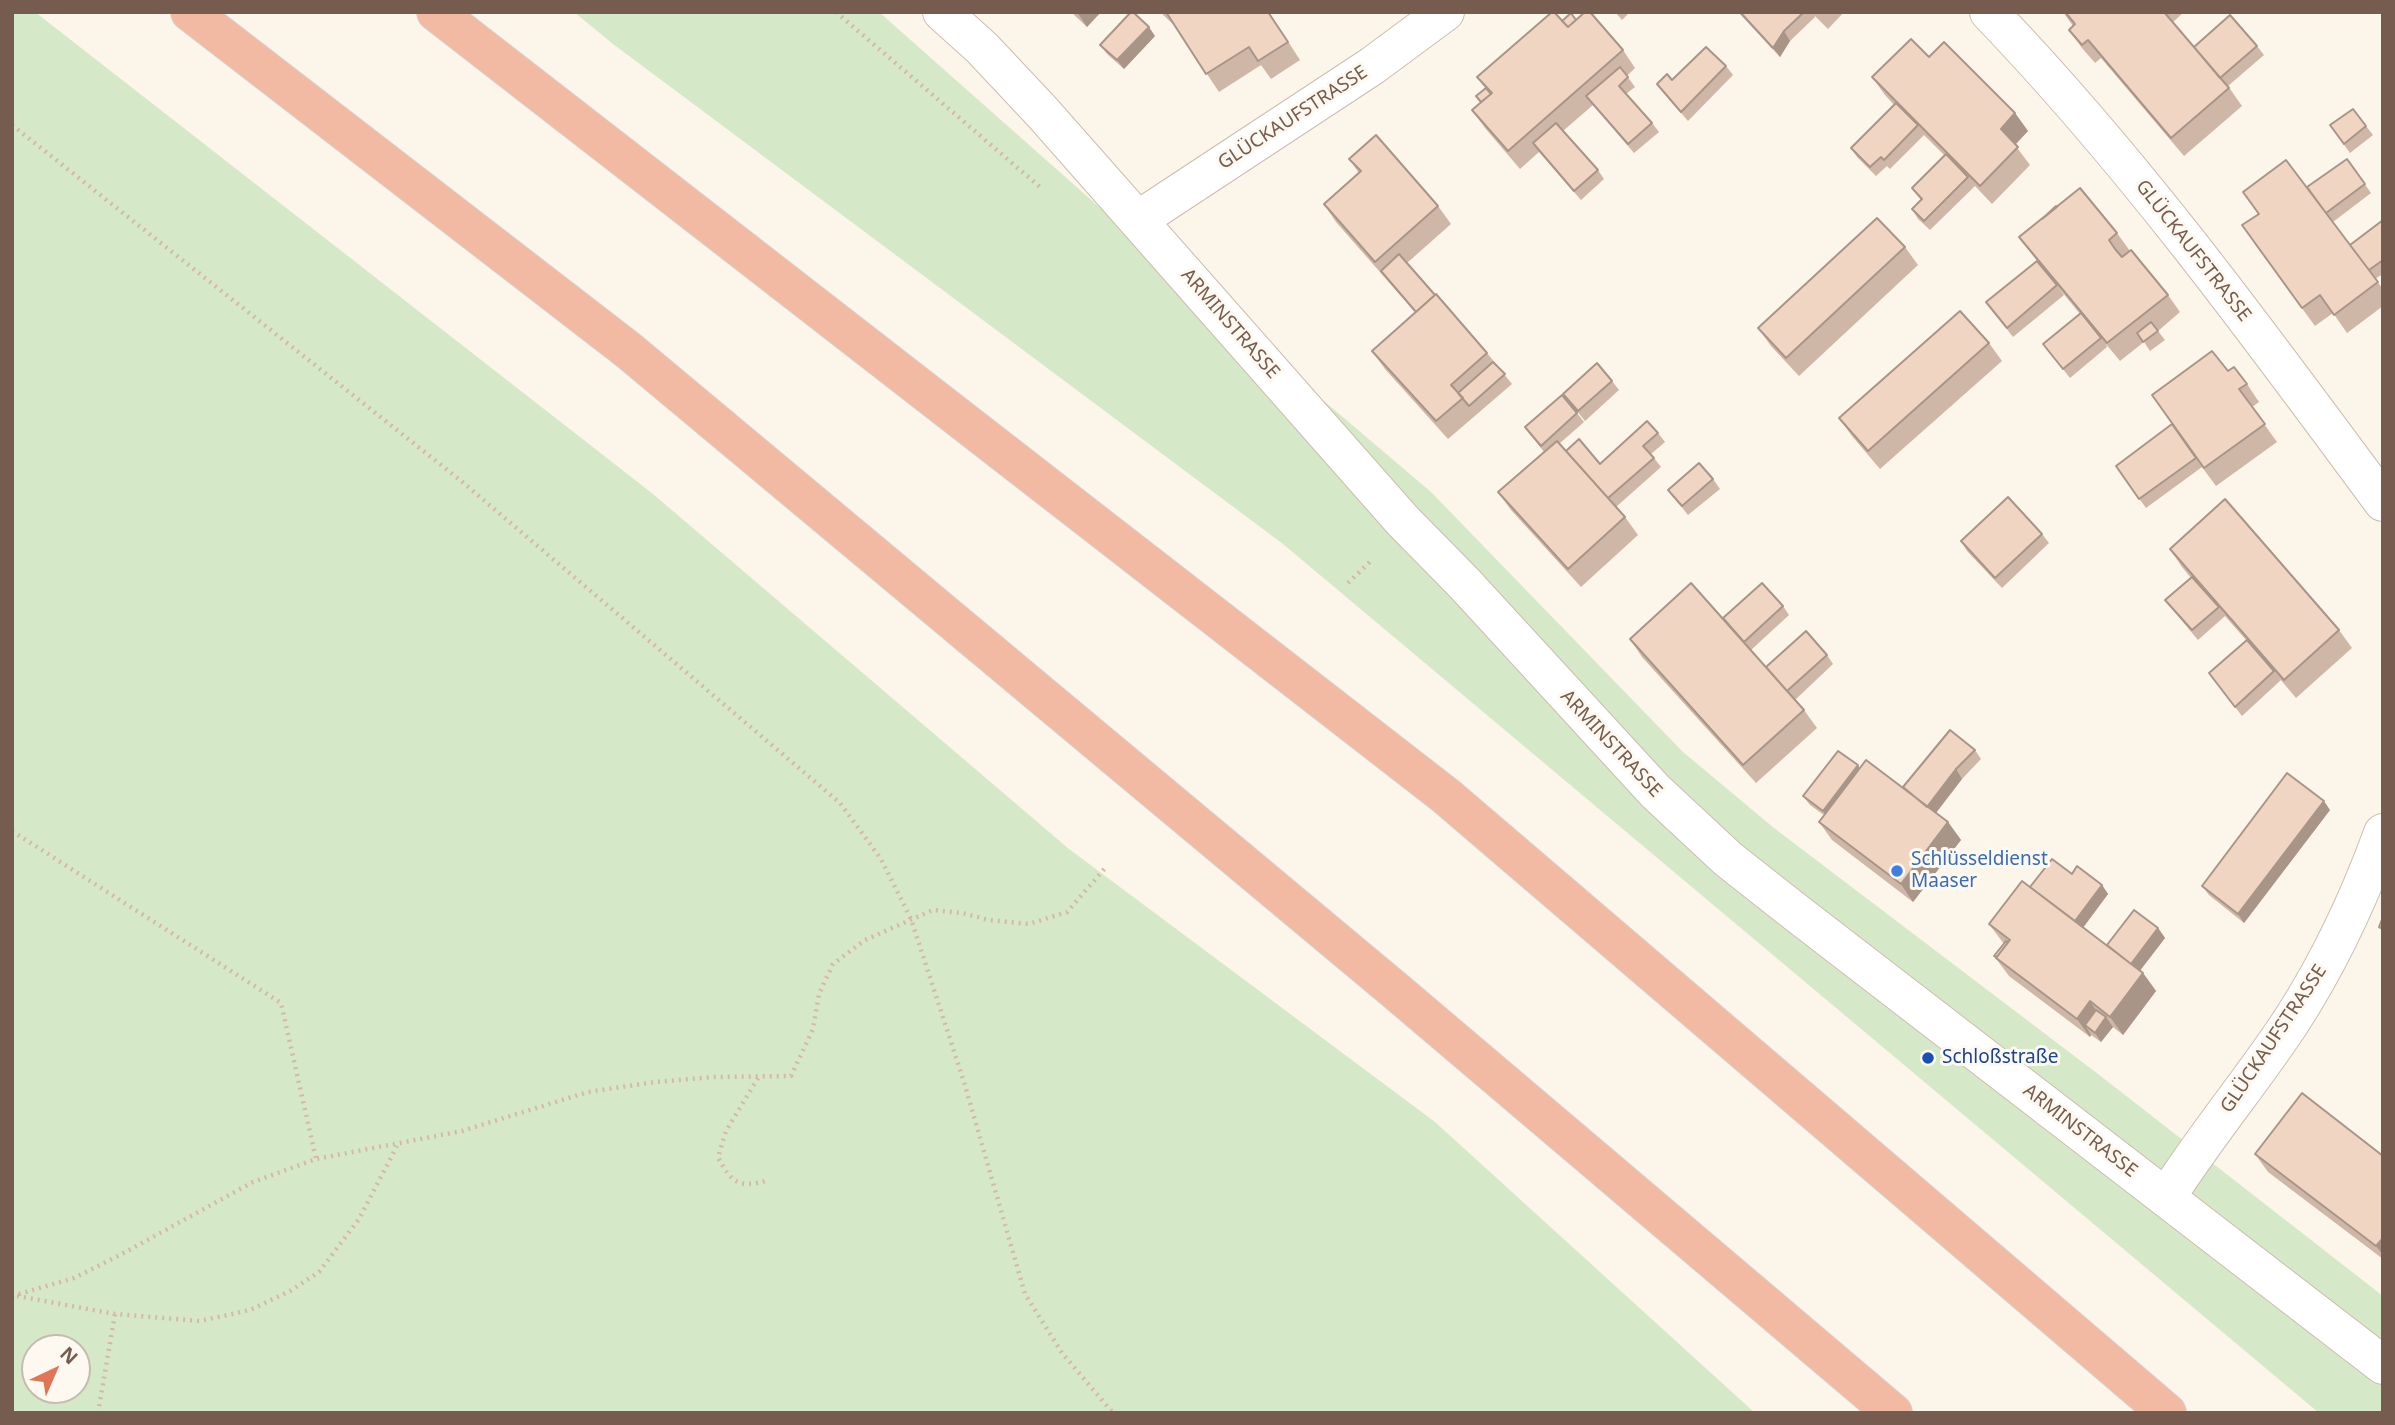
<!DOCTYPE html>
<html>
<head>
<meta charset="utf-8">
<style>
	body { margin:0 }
	#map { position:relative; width:2395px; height:1425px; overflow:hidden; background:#fcf5e9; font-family:"Noto Sans",sans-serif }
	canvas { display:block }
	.frame { position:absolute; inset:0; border:14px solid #755c4e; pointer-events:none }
	.north { position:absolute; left:21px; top:1334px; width:70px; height:70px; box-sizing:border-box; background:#fef9f0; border:2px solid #c7baaf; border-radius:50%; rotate:44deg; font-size:19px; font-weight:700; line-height:28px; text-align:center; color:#755c4e }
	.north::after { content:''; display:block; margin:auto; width:24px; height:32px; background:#df7655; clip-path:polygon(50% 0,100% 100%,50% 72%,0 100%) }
</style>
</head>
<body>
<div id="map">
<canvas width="2395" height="1425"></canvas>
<div class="frame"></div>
<div class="north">N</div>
</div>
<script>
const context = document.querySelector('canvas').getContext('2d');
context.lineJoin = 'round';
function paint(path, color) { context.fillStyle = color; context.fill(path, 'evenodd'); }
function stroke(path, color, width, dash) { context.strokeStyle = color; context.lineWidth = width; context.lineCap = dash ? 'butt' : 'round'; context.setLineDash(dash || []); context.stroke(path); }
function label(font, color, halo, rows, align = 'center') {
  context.font = font + ' "Noto Sans",sans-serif'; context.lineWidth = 6; context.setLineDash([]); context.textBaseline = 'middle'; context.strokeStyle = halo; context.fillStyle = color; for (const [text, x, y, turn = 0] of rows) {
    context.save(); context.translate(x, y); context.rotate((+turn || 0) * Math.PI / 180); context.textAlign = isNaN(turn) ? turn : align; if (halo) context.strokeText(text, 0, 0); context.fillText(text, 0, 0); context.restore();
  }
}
paint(new Path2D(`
	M 12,12 L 35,12 L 653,494 L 1069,849 L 1435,1122 L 1755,1413 L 12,1413 ZM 35,1348 L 77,1348 L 77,1390 L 35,1390 Z
	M 574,12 L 879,12 L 1185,283 L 1431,492 L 1683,752 L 1774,828 L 2098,1074 L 2383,1296 L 2383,1413 L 2319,1413 L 1283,544 L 613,44 Z`), '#d5e9c8');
const minor = new Path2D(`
	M 942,12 L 982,48 L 1043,113 L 1403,521 L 1464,583 L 1655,791 L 1728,859 L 1794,911 L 2383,1365
	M 1989,12 C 2135,164 2258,333 2383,502
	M 1138,220 L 1372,66 L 1445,12
	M 2166,1198 C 2205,1136 2252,1081 2292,1020 C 2330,961 2359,899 2383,833`);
const highway = new Path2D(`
	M 190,12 L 628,350 L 1397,992 L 1893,1413
	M 436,12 L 1446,796 L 2167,1413`);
stroke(minor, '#cdbdaf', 40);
stroke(highway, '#d8d1cd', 40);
stroke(new Path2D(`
	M 836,12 L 1040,187
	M 12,125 L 460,480 L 840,803 L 881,859 L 911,919 L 964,1082 L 1025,1294 L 1062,1353 L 1113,1413
	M 1348,583 L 1373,559
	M 12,831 L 281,1003 L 316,1159
	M 758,1078 L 726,1131 L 718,1157 C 731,1183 740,1189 768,1180
	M 12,1296 L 74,1278 L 120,1255 L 253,1182 L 316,1159 L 462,1131 L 588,1092 L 655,1082 L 713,1077 L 791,1076 L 813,1029 L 819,994 L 833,964 L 865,940 L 933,910 L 962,913 L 989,920 L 1029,924 L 1067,912 L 1106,867
	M 17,1296 L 115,1314 L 200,1321 L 250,1310 L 290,1291 L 319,1272 L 359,1219 L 397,1146
	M 98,1413 L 115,1314`), '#d5b8a5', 4.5, [2, 5]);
stroke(minor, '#fff', 38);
stroke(highway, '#f2b9a3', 38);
paint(new Path2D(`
	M 1071,12 L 1101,12 L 1087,27 Z
	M 1160,12 L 1269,12 L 1300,60 L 1271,79 L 1261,65 L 1219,92 L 1175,26 Z
	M 1615,12 L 1630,12 L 1622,20 Z
	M 1738,12 L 1844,12 L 1828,29 L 1815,16 L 1815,17 L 1790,41 L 1780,57 Z
	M 2063,12 L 2184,12 L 2173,22 L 2194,47 L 2257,46 L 2264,55 L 2228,86 L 2242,106 L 2184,156 L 2101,58 L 2095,63 L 2082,48 L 2069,30 L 2073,26 Z
	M 1576,20 L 1623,50 L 1635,68 L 1627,76 L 1635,87 L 1626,94 L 1652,123 L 1659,132 L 1634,153 L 1593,105 L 1563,131 L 1598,170 L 1604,179 L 1581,200 L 1539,152 L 1520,169 L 1485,128 L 1472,110 L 1481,103 L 1476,96 L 1485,88 L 1477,77 L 1562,21 Z
	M 1155,36 L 1124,69 L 1107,54 L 1100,45 Z
	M 1929,57 L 2015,113 L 2028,131 L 2015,145 L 2030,165 L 1992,204 L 1975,186 L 1930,230 L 1918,219 L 1912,209 L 1921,200 L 1912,188 L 1945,156 L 1924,135 L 1890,169 L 1887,166 L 1876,176 L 1857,157 L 1851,148 L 1894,105 L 1885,95 L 1872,77 Z
	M 1726,66 L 1733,75 L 1688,121 L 1657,84 Z
	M 2330,125 L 2366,126 L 2373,135 L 2350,153 Z
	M 1349,159 L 1438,206 L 1451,224 L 1407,263 L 1487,353 L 1512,384 L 1448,439 L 1385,369 L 1372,351 L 1415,312 L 1336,222 L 1324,204 L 1359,173 Z
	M 2347,159 L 2371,193 L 2333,222 L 2350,245 L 2383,220 L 2383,274 L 2375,279 L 2383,289 L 2383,306 L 2347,333 L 2333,313 L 2315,326 L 2254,243 L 2258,214 L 2243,192 L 2307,187 Z
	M 2117,233 L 2130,251 L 2168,295 L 2180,312 L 2158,331 L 2165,340 L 2150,351 L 2144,342 L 2120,361 L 2106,344 L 2107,347 L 2070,378 L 2043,344 L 2080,314 L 2058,287 L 2064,295 L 2013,337 L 1986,302 L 2037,261 L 2019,237 Z
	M 1905,247 L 1918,265 L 1799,376 L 1771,346 L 1758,328 Z
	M 1989,343 L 2002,361 L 1880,469 L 1852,436 L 1839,418 Z
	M 2228,371 L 2247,384 L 2259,402 L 2252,407 L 2277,442 L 2216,486 L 2202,467 L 2146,508 L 2116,466 L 2172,424 Z
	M 1612,381 L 1619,390 L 1585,421 L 1563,394 Z
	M 1577,413 L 1584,422 L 1559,444 L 1566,451 L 1600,464 L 1658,433 L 1665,442 L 1651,454 L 1661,467 L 1616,507 L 1625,517 L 1638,535 L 1581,587 L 1511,510 L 1498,492 L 1544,452 L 1525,427 Z
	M 1713,479 L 1720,489 L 1688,515 L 1668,490 Z
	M 2042,534 L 2049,543 L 2002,588 L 1967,551 L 1961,541 Z
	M 2170,549 L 2339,630 L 2352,648 L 2296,698 L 2280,679 L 2281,680 L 2242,716 L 2216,682 L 2246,640 L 2225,616 L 2198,640 L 2172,609 L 2165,600 L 2191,578 L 2182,567 Z
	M 1783,606 L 1789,615 L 1751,650 L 1766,667 L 1827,655 L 1833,664 L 1795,700 L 1804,710 L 1817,728 L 1756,783 L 1642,657 L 1630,639 Z
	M 1975,750 L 1981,759 L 1962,779 L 1936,813 L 1948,822 L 1961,840 L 1913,902 L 1832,840 L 1819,822 L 1824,815 L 1810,805 L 1803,796 L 1860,768 L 1903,787 Z
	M 2330,810 L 2244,923 L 2209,895 L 2202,886 Z
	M 2072,874 L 2102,885 L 2108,894 L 2083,928 L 2107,945 L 2158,928 L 2165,938 L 2140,970 L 2143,973 L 2156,991 L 2123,1035 L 2113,1027 L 2101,1042 L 2091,1035 L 2090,1037 L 2009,976 L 1994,956 L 2004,944 L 1989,924 L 2030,887 Z
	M 2255,1154 L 2383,1156 L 2383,1259 L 2268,1172 Z`), '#ceb7a7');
paint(new Path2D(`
	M 1077,12 L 1101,12 L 1087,27 Z
	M 1149,27 L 1155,36 L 1124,69 L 1117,60 Z
	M 1784,31 L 1790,41 L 1780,57 L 1773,48 Z
	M 2015,113 L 2028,131 L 2013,147 L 2001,129 Z
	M 1858,765 L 1864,774 L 1829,820 L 1823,811 Z
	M 1956,769 L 1962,779 L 1932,818 L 1926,809 Z
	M 2324,801 L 2330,810 L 2244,923 L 2238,914 Z
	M 1948,822 L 1961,840 L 1913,902 L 1901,884 Z
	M 2102,885 L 2108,894 L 2079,933 L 2073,924 Z
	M 2158,928 L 2165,938 L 2136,976 L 2129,967 Z
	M 2143,973 L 2156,991 L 2123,1035 L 2110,1017 Z
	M 2090,1001 L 2102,1019 L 2085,1025 L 2091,1035 L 2090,1037 L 2077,1019 Z
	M 2106,1017 L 2113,1027 L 2101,1042 L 2095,1033 Z
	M 2383,1238 L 2383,1255 L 2376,1246 Z`), '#a89588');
const building = new Path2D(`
	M 1131,12 L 1133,12 L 1149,27 L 1117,60 L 1100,45 Z
	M 1166,12 L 1268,12 L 1288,42 L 1258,61 L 1249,47 L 1206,74 Z
	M 1552,12 L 1554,12 L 1568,27 L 1585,12 L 1590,12 L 1623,50 L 1508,151 L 1472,110 L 1492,93 L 1477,77 Z
	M 1740,12 L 1804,12 L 1784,31 L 1773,48 Z
	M 2065,12 L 2164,12 L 2229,88 L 2171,138 L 2088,40 L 2082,45 L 2069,30 L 2075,24 Z
	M 1571,13 L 1576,20 L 1568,27 L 1562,21 Z
	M 2230,15 L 2257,46 L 2220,78 L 2194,47 Z
	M 1911,39 L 1929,57 L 1944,42 L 2015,113 L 2001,129 L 2018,147 L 1980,186 L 1872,77 Z
	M 1706,47 L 1726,66 L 1681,112 L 1657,84 L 1667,74 L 1672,80 Z
	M 1620,67 L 1628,77 L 1619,86 L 1652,123 L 1628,144 L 1586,96 Z
	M 1486,88 L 1491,94 L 1481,102 L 1476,96 Z
	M 1896,103 L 1918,125 L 1884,160 L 1881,157 L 1870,167 L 1851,148 Z
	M 2353,109 L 2366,126 L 2344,144 L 2330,125 Z
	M 1556,123 L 1598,170 L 1574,191 L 1533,143 Z
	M 1376,135 L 1438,206 L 1375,262 L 1324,204 L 1361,171 L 1349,159 Z
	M 1946,154 L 1968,177 L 1924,221 L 1912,209 L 1922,199 L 1912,188 Z
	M 2347,159 L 2365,184 L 2326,213 L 2307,187 Z
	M 2286,160 L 2378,282 L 2334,315 L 2320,295 L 2302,308 L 2242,225 L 2259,214 L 2243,192 Z
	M 2080,188 L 2117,233 L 2109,240 L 2115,249 L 2122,257 L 2131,250 L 2168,295 L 2107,343 L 2019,237 Z
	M 2056,206 L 2057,207 L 2042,219 Z
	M 1877,218 L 1905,247 L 1786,358 L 1758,328 Z
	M 2383,220 L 2383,260 L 2369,270 L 2350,245 Z
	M 1399,254 L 1435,295 L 1416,312 L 1381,271 Z
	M 2037,261 L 2057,285 L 2007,328 L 1986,302 Z
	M 1436,294 L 1487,353 L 1451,385 L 1463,398 L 1436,421 L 1372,351 Z
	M 1960,311 L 1989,343 L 1868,451 L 1839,418 Z
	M 2081,313 L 2101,338 L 2063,369 L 2043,344 Z
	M 2151,322 L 2158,331 L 2143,342 L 2137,333 Z
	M 2212,351 L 2228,371 L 2234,367 L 2247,384 L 2239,389 L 2265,424 L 2204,468 L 2152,395 Z
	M 1493,362 L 1505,374 L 1469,406 L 1458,393 Z
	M 1597,363 L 1612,381 L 1578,411 L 1563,394 Z
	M 1562,395 L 1577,413 L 1541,446 L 1525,427 Z
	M 1647,421 L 1658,433 L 1643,446 L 1654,458 L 1608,498 L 1566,451 L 1579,439 L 1600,464 Z
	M 2172,424 L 2196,458 L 2139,499 L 2116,466 Z
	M 1557,441 L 1625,517 L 1568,569 L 1498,492 Z
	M 1699,463 L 1713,479 L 1682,506 L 1668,490 Z
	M 2008,497 L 2042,534 L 1995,578 L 1961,541 Z
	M 2225,499 L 2339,630 L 2284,680 L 2170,549 Z
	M 2192,577 L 2219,607 L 2192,630 L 2165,600 Z
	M 1691,583 L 1804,710 L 1743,765 L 1630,639 Z
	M 1762,583 L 1783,606 L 1744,642 L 1723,618 Z
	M 1806,631 L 1827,655 L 1787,691 L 1766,667 Z
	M 2247,640 L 2274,671 L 2235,707 L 2209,673 Z
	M 1950,730 L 1975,750 L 1956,769 L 1927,807 L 1903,787 Z
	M 1838,751 L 1858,765 L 1823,811 L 1803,796 Z
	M 1866,760 L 1948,822 L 1901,884 L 1819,822 Z
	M 2287,773 L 2324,801 L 2238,914 L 2202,886 Z
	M 2052,859 L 2072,874 L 2077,866 L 2102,885 L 2075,921 L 2030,887 Z
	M 2022,881 L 2143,973 L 2110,1017 L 2090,1001 L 2077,1019 L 1996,958 L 2010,940 L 1989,924 Z
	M 2134,910 L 2158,928 L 2131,964 L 2107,945 Z
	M 2383,917 L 2383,929 L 2379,927 Z
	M 2006,941 L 2008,942 L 1997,957 L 1994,956 Z
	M 2096,1010 L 2106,1017 L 2095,1033 L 2085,1025 Z
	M 2302,1093 L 2383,1156 L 2383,1238 L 2376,1246 L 2255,1154 Z`);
paint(building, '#f0d5c2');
stroke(building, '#a89588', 2);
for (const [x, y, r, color] of [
	[1897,871,7,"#3f7fe0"],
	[1928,1058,7,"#1a4fb4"]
]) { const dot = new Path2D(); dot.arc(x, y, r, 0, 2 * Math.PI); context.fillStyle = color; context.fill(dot); stroke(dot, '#fef9f0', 2.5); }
label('19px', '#755c4e', '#fef9f0', [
	["GLÜCKAUFSTRASSE",1293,118,-33],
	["GLÜCKAUFSTRASSE",2193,251,52],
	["ARMINSTRASSE",1230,324,49],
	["ARMINSTRASSE",1611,744,47],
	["GLÜCKAUFSTRASSE",2274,1039,-56],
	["ARMINSTRASSE",2080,1131,38]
]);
label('19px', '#366cbe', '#fef9f0', [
	["Schlüsseldienst",1911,860],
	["Maaser",1911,882]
], 'left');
label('19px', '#164399', '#fef9f0', [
	["Schloßstraße",1942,1058]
], 'left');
</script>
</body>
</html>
